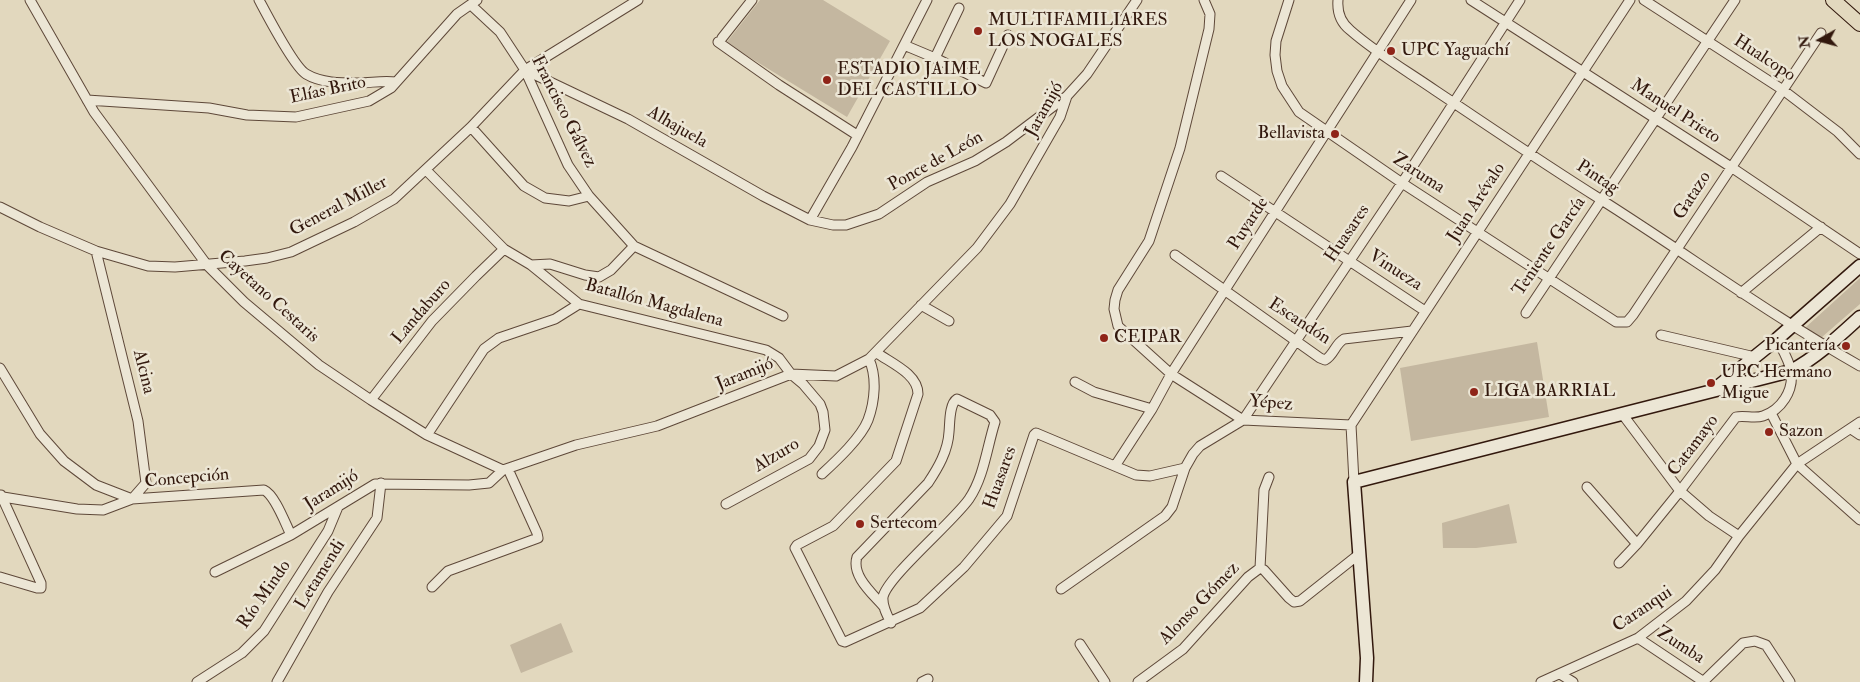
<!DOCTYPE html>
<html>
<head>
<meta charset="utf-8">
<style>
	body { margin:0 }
	#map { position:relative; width:1860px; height:682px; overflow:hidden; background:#e2d8be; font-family:"IM FELL Double Pica",serif }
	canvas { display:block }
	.north { position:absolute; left:1795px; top:15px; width:50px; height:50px; -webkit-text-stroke:4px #ece6d5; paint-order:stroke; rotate:263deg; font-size:14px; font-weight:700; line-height:20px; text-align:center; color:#32180d }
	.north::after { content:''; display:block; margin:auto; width:18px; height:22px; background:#32180d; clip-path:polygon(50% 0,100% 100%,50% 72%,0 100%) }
</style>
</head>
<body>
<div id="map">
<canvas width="1860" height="682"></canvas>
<div class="north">N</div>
</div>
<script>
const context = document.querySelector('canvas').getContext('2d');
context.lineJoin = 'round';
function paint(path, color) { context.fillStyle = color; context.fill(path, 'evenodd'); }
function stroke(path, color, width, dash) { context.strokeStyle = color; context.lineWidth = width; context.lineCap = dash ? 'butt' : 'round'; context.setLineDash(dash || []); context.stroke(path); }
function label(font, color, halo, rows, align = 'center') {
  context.font = font + ' "IM FELL Double Pica",serif'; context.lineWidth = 5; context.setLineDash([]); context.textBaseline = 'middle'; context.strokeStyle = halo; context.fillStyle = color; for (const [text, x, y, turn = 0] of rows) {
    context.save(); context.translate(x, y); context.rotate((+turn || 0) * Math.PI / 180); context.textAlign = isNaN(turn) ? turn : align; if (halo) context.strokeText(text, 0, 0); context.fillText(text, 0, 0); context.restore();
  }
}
paint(new Path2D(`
	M 760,0 L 823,0 L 890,41 L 847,117 L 726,43 Z
	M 1860,278 L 1860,304 L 1822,337 L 1817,336 L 1806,327 Z
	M 1537,342 L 1549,417 L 1411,441 L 1400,368 Z
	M 1509,504 L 1517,543 L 1476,548 L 1443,548 L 1442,523 Z
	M 561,623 L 573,652 L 521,673 L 510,645 Z`), '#c4b7a0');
const street = new Path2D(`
	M 30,0 L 94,112 L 207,265 L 244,302 L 319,365 L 371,400 L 427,435 L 503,470
	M 259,0 C 267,15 294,67 306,74 C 321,83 341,83 358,83 C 371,83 383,80 396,82
	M 1204,0 L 1210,14 L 1209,29 L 1180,148 L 1149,241 L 1118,290 L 1115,300 L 1114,309 L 1118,326 L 1171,374 L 1243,420 L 1351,425
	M 1289,0 L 1276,41 L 1275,55 L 1277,71 L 1282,86 L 1299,112 L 1402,183 L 1616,322 L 1627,322 L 1633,315 L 1821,33
	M 1338,0 C 1337,12 1340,22 1350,30 C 1376,53 1407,71 1436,91 C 1490,127 1544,164 1600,199 C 1687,254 1770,315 1860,366
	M 1471,0 L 1731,167 L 1860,254
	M 1644,0 L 1783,90 L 1838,132 L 1860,154
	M 471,5 L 500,32 L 525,70 L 568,165 L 589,196 L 634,246 L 783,316
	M 722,38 L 752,0
	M 718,42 L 779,85 L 857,135
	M 904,45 L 935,58 L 959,8
	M 935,58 L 986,83 L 1008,35
	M 525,70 L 628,119 L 763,196 L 810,220 L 833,225 L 846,225 L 879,214 L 927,182 L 975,161 L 1006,142 L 1067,96
	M 87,100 L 209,108 L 247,115 L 296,117 L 369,101 L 391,88 L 457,14 L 477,0
	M 471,127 L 524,186 L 545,198 L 569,201 L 589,196
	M 426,170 L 504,249 L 531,265 L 579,304 L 766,350 L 779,358 L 791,374 L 803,384 L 820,404 L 823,412 L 825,430 L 819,446 L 809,459 L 726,504
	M 1221,176 L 1425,311
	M 0,207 L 40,227 L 96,251 L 148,266 L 175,267 L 245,261 L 267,258 L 291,252 L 354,222 L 394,199 L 471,127 L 525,70 L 638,0
	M 810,220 L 852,147 L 927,0
	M 1175,255 L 1320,358 L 1325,360 C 1334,355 1335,344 1344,339 L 1412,331
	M 531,265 L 550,264 L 585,275 L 599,277 L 611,270 L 634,246
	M 1741,293 L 1821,227
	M 921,305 L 949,321
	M 1526,313 L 1735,0
	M 1661,335 L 1755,357
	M 877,353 C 891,363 918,374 918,394 L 896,461 L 833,526 L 797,545 L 795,548 L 842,641 L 845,642 L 920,608 L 964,567 L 1007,516 L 1034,435 L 1036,433 L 1136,475 L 1150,476 L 1185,468
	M 0,368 L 40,434 L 64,461 L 96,485 L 132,499 L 264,490 C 275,495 285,523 291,535
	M 1075,382 L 1094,392 L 1152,409
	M 371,400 L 432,321 L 476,276 L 504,249
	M 1771,413 L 1797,464 L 1860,520
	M 1623,415 L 1680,491 L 1709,516 L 1739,536
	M 1351,425 L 1630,0
	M 1351,425 L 1354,482
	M 1851,429 L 1860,435
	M 427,435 L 484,349 L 499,338 L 555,319 L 579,304
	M 1115,466 L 1152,409 L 1171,374 L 1411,0
	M 822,474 C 836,461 861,438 868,420 C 875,401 877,377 869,359
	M 1587,487 L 1637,544
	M 3,497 L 77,509 L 103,510 L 132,499 L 146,483 L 138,421 L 96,251
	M 1619,563 L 1637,544 L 1680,491 L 1736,417 C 1745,415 1754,419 1763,416 C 1781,410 1794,391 1791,371 C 1789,360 1782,349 1777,339
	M 1260,568 L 1264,570 L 1289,598 L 1294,602 L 1300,601 L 1358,555
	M 1260,568 L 1264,490 L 1269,477
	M 215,572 L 291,535 L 375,484 L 469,485 L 489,483 L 503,470 L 576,445 L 657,426 L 791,374 L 836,376 L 869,359 L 977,248 L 1010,204 L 1060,117 L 1067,96 L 1087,74 L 1137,0
	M 0,577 L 37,588 L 41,588 L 41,583 L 1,495
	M 432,587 L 448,571 L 538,538 L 537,533 L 508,469
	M 1061,589 L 1165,516 L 1172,507 L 1185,468 L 1193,454 L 1200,446 L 1243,420 L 1402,183 L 1520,0
	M 884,607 C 873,594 851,576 857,557 L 928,483 C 938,468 948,451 949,432 C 950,423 949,404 957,399 L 990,415 L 995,422 C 987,447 984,477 969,499 C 953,522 887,577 883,597 C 882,606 887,615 891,623
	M 1638,638 L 1704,682
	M 1080,644 L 1105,682
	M 1560,674 L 1573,682
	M 1704,681 L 1743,643 L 1755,641 L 1766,645 L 1790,682
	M 197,682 L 242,653 L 264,631 L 328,531 L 338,507
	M 277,682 L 328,592 L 377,518 L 381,483
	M 922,682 L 928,679
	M 1138,682 L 1183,649 L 1248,577 L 1260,568
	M 1541,682 L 1638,638 L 1686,601 L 1715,570 L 1739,536 L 1797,464 L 1860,422`);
const secondary = new Path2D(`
	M 1715,389 L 1777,339 L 1860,266
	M 1366,682 L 1367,658 L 1354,482 L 1791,371 C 1817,357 1838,337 1860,317`);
const primary = new Path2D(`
	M 1833,0 L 1860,24`);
stroke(street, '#5e4839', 11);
stroke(secondary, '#32180d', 15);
stroke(primary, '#32180d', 16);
stroke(street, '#ece6d5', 9);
stroke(secondary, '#ece6d5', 12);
stroke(primary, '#e2d8be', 14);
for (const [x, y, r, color] of [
	[978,31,5,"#8f2418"],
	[1391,51,5,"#8f2418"],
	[827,80,5,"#8f2418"],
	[1335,134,5,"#8f2418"],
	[1104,338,5,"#8f2418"],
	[1846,346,5,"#8f2418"],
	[1711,383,5,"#8f2418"],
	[1474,392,5,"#8f2418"],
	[1769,432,5,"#8f2418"],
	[860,524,5,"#8f2418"]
]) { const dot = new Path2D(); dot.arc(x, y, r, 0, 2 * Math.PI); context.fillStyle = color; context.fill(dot); stroke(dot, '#ece6d5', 2); }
label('18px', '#32180d', '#ece6d5', [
	["MULTIFAMILIARES",988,21],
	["LOS NOGALES",988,42],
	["UPC Yaguachí",1401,51],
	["ESTADIO JAIME",837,70],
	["DEL CASTILLO",837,91],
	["Bellavista",1325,134,"right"],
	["CEIPAR",1114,338],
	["Picantería",1836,346,"right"],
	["UPC Hermano",1721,373],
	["Migue",1721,394],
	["LIGA BARRIAL",1484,392],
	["Sazon",1779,432],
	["Sertecom",870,524]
], 'left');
label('18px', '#32180d', '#ece6d5', [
	["Hualcopo",1764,59,33],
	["Elías Brito",328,91,-12],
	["Jaramijó",1045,110,-61],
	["Francisco Gálvez",563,112,63],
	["Manuel Prieto",1675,112,33],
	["Alhajuela",677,128,30],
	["Ponce de León",936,162,-29],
	["Zaruma",1418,174,33],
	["Pintag",1597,178,33],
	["Gatazo",1693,196,-57],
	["Juan Arévalo",1477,203,-57],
	["General Miller",339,207,-28],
	["Puyarde",1249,224,-57],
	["Huasares",1348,234,-56],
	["Teniente García",1550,247,-56],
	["Vinueza",1395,271,33],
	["Cayetano Cestaris",268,297,42],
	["Batallón Magdalena",654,304,15],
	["Landaburo",422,312,-49],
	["Escandón",1299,322,33],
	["Alcina",143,372,76],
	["Jaramijó",745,375,-22],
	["Yépez",1271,404,5],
	["Catamayo",1694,446,-53],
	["Alzuro",777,456,-31],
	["Huasares",1001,478,-70],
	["Concepción",187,479,-5],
	["Jaramijó",332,491,-32],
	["Letamendi",321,575,-58],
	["Río Mindo",265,595,-55],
	["Alonso Gómez",1200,604,-46],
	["Caranqui",1643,610,-34],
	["Zumba",1680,646,33]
]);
</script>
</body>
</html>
